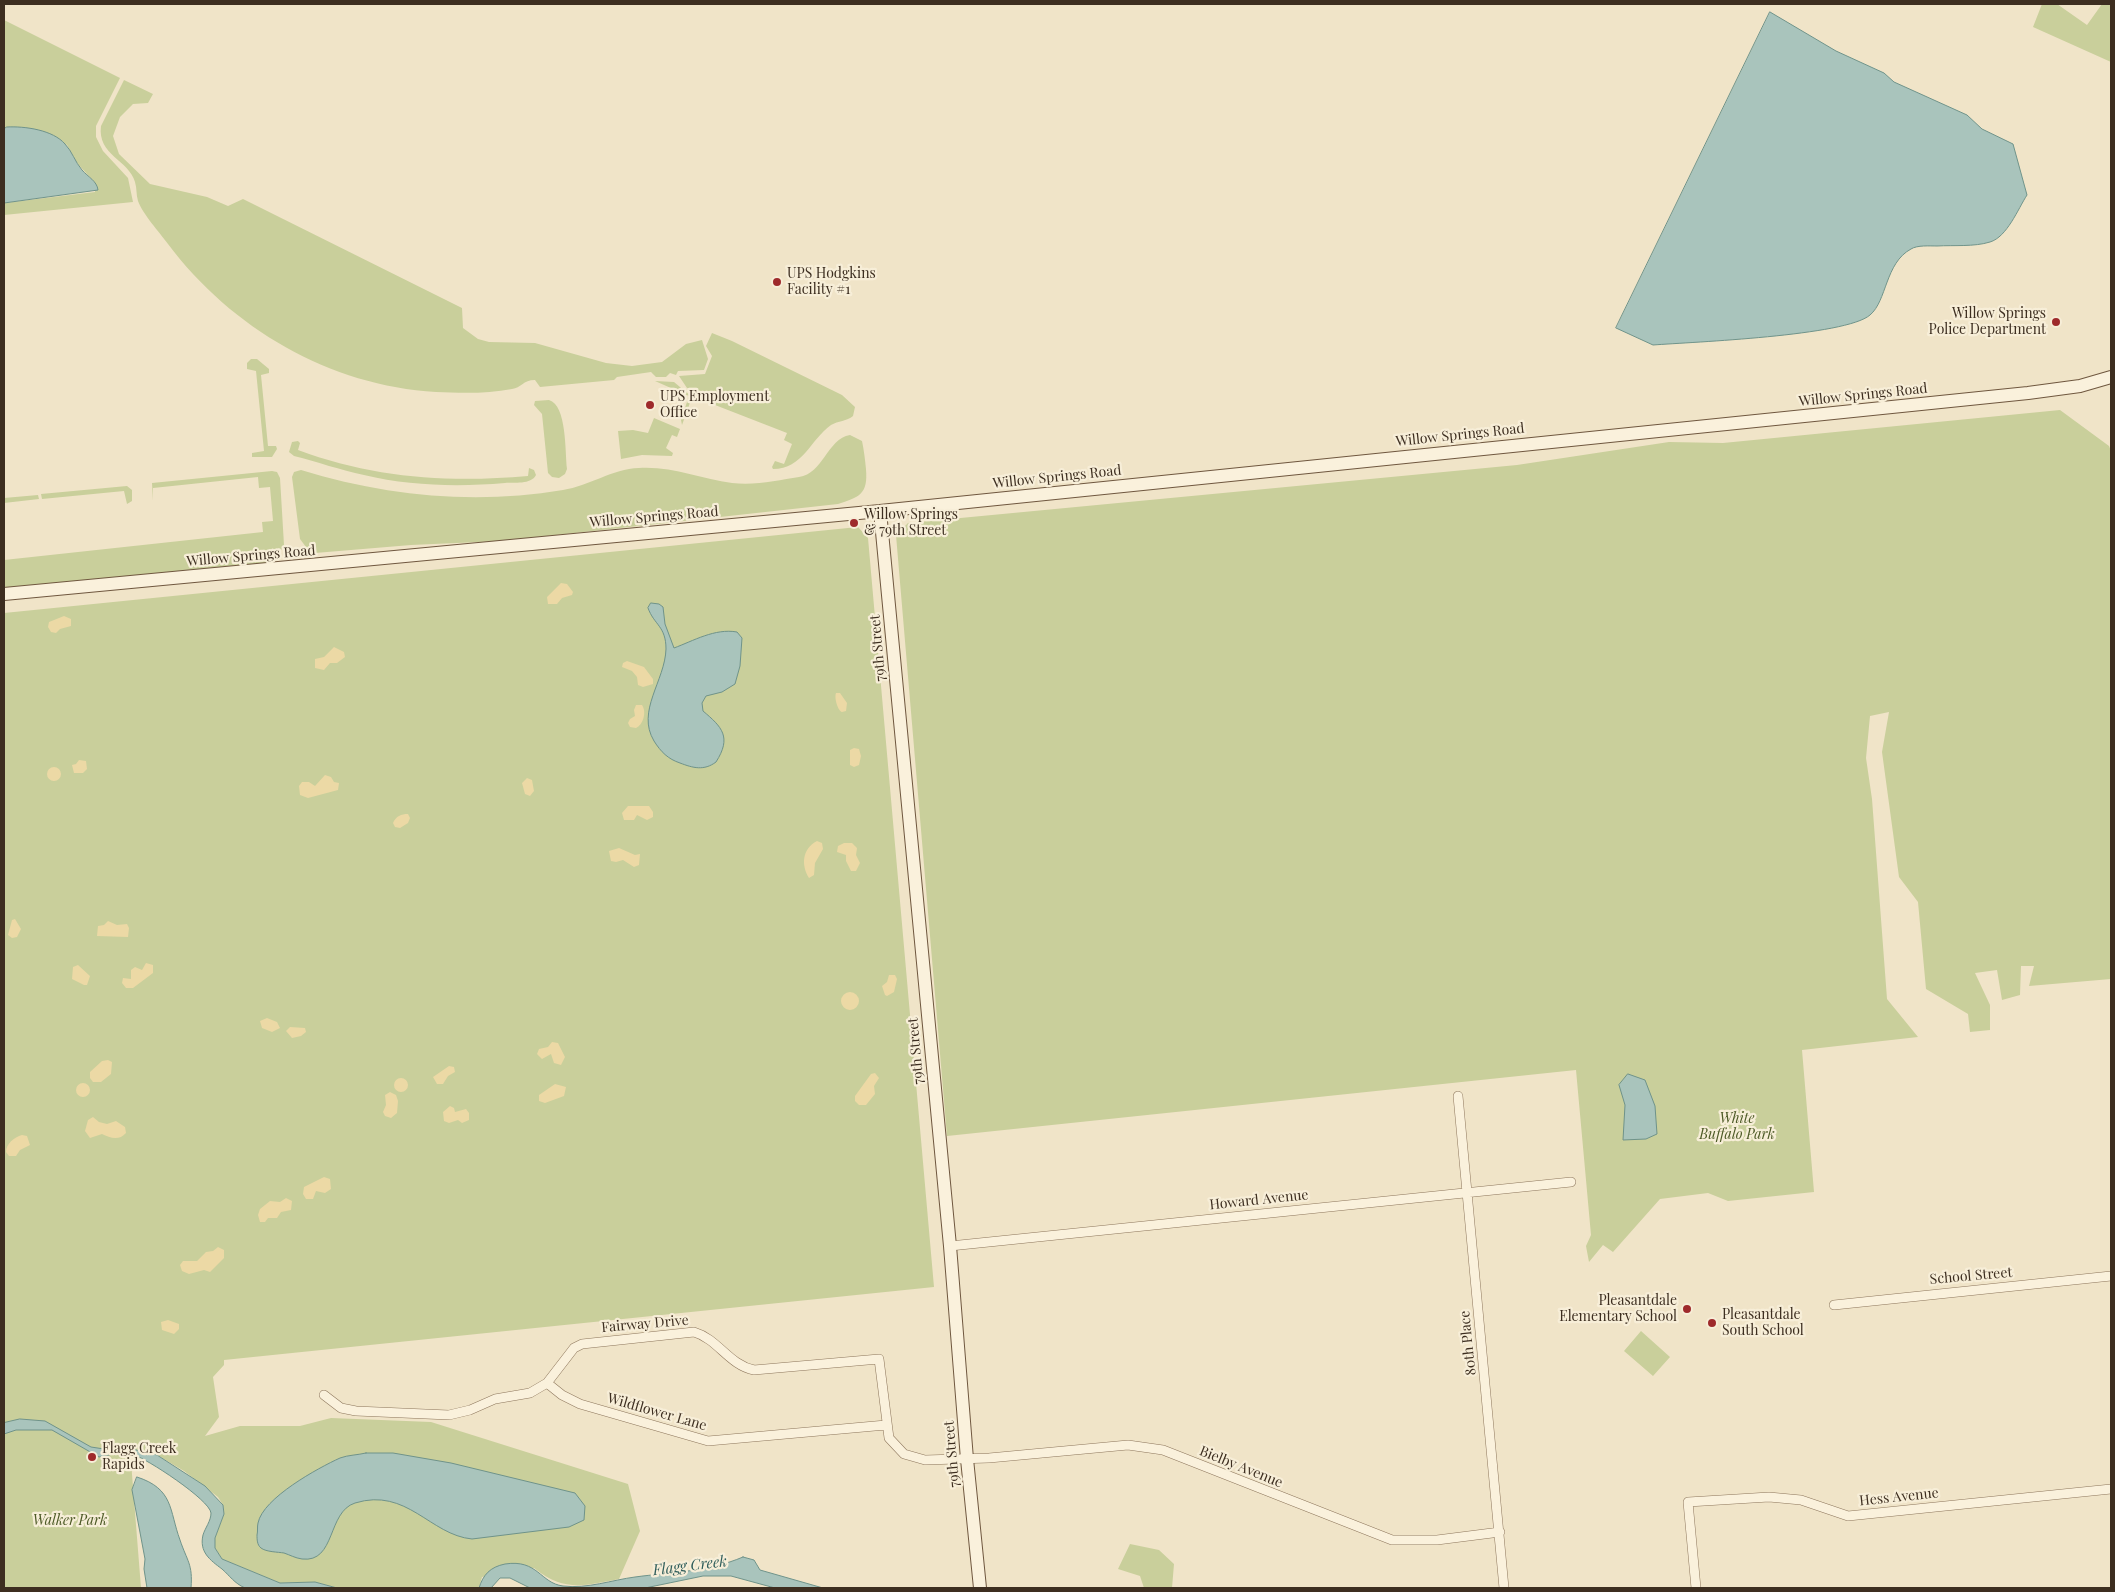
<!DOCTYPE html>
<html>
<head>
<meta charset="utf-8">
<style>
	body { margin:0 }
	#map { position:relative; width:2115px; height:1592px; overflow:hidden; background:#f0e4c8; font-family:"Playfair Display",serif }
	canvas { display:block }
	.frame { position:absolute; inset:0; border:5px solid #3d2e20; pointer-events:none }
</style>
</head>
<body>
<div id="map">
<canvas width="2115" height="1592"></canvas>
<div class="frame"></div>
</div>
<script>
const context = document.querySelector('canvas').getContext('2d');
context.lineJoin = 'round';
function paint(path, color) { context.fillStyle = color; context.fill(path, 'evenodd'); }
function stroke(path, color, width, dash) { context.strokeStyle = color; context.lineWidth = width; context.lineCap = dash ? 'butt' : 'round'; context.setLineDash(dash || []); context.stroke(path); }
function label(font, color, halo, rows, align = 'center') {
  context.font = font + ' "Playfair Display",serif'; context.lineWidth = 4.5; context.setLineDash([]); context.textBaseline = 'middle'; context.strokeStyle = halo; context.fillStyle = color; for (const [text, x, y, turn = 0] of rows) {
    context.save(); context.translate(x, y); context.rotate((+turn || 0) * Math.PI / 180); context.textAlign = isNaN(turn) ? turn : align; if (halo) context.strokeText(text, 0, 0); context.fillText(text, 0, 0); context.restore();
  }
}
paint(new Path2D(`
	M 2042,4 L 2057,4 L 2087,25 L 2102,4 L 2111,4 L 2111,62 L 2033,27 Z
	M 4,20 L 120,78 L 96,126 L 96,137 L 103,151 L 128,178 L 133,202 L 4,215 L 4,203 L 95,192 L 95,183 L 76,162 L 67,145 L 43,132 L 18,127 L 4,129 Z
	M 124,80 L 153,94 L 148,103 L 133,104 L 120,117 L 113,136 L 119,154 L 150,184 L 207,197 L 228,206 L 243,199 L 462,308 L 463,328 L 478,339 L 489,342 L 535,343 L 606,363 L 632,366 L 662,362 L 686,344 L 702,340 L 708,359 L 704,370 L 678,371 L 676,375 L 670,373 L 666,377 L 656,377 L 651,372 L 617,377 L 614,380 L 540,387 L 535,380 C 523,380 521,388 512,389 C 487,394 460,393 436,392 C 330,386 231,328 168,244 C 160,233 142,213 138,201 C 136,195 137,188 135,182 C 129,160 97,155 101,126 Z
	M 712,333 L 732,341 L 842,395 L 855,407 L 853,416 C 847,421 838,421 831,425 C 810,440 803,469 773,469 L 772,467 L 775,461 L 784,464 L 792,444 L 784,440 L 787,433 L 697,398 L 696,393 L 687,388 L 679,376 L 705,374 L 712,356 L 706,346 Z
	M 251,359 L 257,359 L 269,369 L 269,373 L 261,375 L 268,446 L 276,446 L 277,449 L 272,457 L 252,457 L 252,453 L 264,451 L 256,371 L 247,369 L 247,363 Z
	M 655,381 L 674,382 L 692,397 L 682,425 L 681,420 L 689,396 Z
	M 549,400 C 567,405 565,452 567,469 L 565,474 L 559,478 L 552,477 L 548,473 L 542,414 L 534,405 L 535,401 Z
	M 2060,410 L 2109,446 L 2111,451 L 2111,979 L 2029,986 L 2034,966 L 2021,966 L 2020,995 L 2002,1000 L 1997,970 L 1975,973 L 1990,1005 L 1990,1030 L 1970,1032 L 1968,1014 L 1926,989 L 1918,902 L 1899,877 L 1882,752 L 1889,712 L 1870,716 L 1866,758 L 1872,799 L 1887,999 L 1918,1037 L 1802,1050 L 1814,1192 L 1728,1201 L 1708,1193 L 1660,1199 L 1613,1252 L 1603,1245 L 1589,1262 L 1586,1246 L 1591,1235 L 1576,1070 L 947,1136 L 896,535 L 908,523 L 1517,465 L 1669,442 L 1723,443 Z
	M 654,418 L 680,429 L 677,437 L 672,435 L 666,448 L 673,453 L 672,456 L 642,455 L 621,459 L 618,431 L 633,430 L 648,433 Z
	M 850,435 L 862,441 C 864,450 865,460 866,469 C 868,494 860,497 838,504 L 502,541 L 411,545 L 315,553 L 306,547 L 300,539 L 292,477 L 294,472 L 301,470 C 386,496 474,505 563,490 C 589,486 612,469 639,468 C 672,466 701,479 732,483 C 755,486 779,480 799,477 C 823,474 827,439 850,435 Z
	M 298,441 L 300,443 L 298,450 C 373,478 448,483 528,476 L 529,468 L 534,470 L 536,475 C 531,485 514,482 505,483 C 458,487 410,486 364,475 C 340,470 318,462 294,456 L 289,452 L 292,442 Z
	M 272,471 L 277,472 L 280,478 L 284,545 L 277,557 L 267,564 L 188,570 L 4,590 L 4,560 L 263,532 L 262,522 L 273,521 L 270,487 L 259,488 L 258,477 L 153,488 L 153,501 L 152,483 Z
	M 127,486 L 132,490 L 132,501 L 127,504 L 124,491 L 42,499 L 41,494 Z
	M 38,495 L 39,499 L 4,503 L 4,498 Z
	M 858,527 L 868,538 L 934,1287 L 224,1360 L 224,1365 L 213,1377 L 219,1417 L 205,1436 L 240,1426 L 300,1426 L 331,1418 L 431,1422 L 628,1484 L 640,1531 L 619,1579 C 583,1586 564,1592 534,1568 L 482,1577 L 479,1588 L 337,1588 L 315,1582 L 280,1583 L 222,1559 L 215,1548 L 215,1538 L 224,1514 L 223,1505 L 218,1497 L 184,1471 L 157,1455 L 130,1449 L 141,1588 L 4,1588 L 4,613 Z
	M 1641,1331 L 1670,1357 L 1653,1376 L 1624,1351 Z
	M 1130,1544 L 1159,1550 L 1174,1564 L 1172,1588 L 1144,1588 L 1140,1576 L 1118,1569 Z`), '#c9cf9b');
paint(new Path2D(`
	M 561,583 L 567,584 L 573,592 L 572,595 L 562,598 L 557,604 L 548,604 L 547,597 Z
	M 64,616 L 71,619 L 71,626 L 60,629 L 56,633 L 51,632 L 48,627 L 49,622 Z
	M 334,647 L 344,652 L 345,657 L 337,663 L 330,663 L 324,670 L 315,668 L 315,659 L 324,657 Z
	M 627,661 L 644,667 L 653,679 L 653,684 L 643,687 L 638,685 L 637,677 L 632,671 L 622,667 L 623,663 Z
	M 840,693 L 847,703 L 846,711 L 842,712 C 838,711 834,698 836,693 Z
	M 636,705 L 642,705 C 647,712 643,725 636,728 L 630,727 L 628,723 L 630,719 L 635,716 L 634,710 Z
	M 854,748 L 859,749 L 861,756 L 859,765 L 854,767 L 850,765 L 850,750 Z
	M 79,760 L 86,761 L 87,769 L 83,773 L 74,773 L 72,765 L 76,764 Z
	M47 774a7 7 0 1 1 14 0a7 7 0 1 1-14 0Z
	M 325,775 L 331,777 L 334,782 L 339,783 L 338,790 L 308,798 L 300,795 L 299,786 L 302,782 L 309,782 L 315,786 Z
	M 527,778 L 532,780 L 534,791 L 530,796 L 525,794 L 522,783 Z
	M 628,806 L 649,806 L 653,812 L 653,817 L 647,820 L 637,815 L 634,820 L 624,820 L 622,813 Z
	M 408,814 L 410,818 L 408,823 L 400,828 L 395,827 L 393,823 C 396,816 401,814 408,814 Z
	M 817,841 L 822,843 L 823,849 L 815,863 L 814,875 L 809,878 C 801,865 802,849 817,841 Z
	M 844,843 L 852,843 L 857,848 L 856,855 L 860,863 L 856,871 L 851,871 L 846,861 L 846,855 L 837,852 L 838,846 Z
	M 619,848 L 635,855 L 640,854 L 639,865 L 634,867 L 623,860 L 616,862 L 611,861 L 609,851 Z
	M 15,919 L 21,929 L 17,937 L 12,938 L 8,935 L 12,920 Z
	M 108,921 L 117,925 L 127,924 L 129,928 L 128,937 L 97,936 L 98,926 L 104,925 Z
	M 146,963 L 153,965 L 153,973 L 133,988 L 126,988 L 122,983 L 123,978 L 131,979 L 131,970 L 135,967 L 142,970 Z
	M 78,965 L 90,976 L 87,985 L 84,985 L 72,979 L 73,967 Z
	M 889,975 L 895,975 L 897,979 L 894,992 L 887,996 L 885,995 L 882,986 L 887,982 Z
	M841 1001a9 9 0 1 1 18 0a9 9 0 1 1-18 0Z
	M 267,1018 L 277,1022 L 280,1028 L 272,1032 L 262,1028 L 260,1021 Z
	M 290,1027 L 305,1028 L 306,1032 L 301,1036 L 292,1038 L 286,1031 Z
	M 552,1042 L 558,1043 L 565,1057 L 561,1065 L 554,1063 L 551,1054 L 542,1059 L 537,1054 L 539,1049 L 548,1047 Z
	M 108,1060 L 112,1062 L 111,1074 L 101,1082 L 93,1082 L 90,1078 L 90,1072 L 102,1061 Z
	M 449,1066 L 454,1067 L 455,1072 L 448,1076 L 443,1084 L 437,1084 L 433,1077 Z
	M 875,1073 L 879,1078 L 874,1086 L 875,1094 L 866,1105 L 859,1105 L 855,1101 L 855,1096 L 871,1074 Z
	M394 1085a7 7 0 1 1 14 0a7 7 0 1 1-14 0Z
	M76 1090a7 7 0 1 1 14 0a7 7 0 1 1-14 0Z
	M 555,1084 L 566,1087 L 564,1096 L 545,1103 L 539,1101 L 539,1095 Z
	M 390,1092 L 396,1095 L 398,1101 L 397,1113 L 391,1118 L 385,1116 L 383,1112 L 386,1105 L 385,1095 Z
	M 450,1106 L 454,1108 L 455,1112 L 466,1109 L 469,1113 L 469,1120 L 462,1123 L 458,1120 L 449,1123 L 444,1121 L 443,1112 Z
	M 93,1117 L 99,1122 L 107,1124 L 116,1121 L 125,1127 L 126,1133 C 119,1141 110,1138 102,1134 L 90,1138 L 85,1131 L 88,1120 Z
	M 22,1135 L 27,1136 L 30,1145 L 20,1150 L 16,1156 L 9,1156 L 6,1152 C 6,1144 14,1137 22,1135 Z
	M 324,1177 L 330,1179 L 331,1189 L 325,1193 L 316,1191 L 313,1199 L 306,1199 L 303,1194 L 304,1187 Z
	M 286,1198 L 292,1201 L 291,1210 L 281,1212 L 277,1218 L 268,1218 L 265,1222 L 260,1222 L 258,1215 L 260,1209 L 270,1201 L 280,1202 Z
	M 218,1247 L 224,1250 L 224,1258 L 210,1272 L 204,1270 L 189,1274 L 182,1271 L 180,1265 L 183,1261 L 197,1261 L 206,1252 L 213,1251 Z
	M 168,1320 L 179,1324 L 179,1329 L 174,1334 L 162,1330 L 161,1322 Z`), '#ecd9a5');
const water = new Path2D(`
	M 1770,12 L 1836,51 L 1884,73 L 1894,82 L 1967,115 L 1982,129 L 2013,144 L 2027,195 C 2018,209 2007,237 1990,242 C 1974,247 1954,245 1937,246 C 1930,246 1917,245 1911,249 C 1885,263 1887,301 1870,315 C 1846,336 1693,342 1653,345 L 1616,328 Z
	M 7,127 C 25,126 53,130 65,144 C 72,151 75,162 82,170 C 88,177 97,181 98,190 L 4,203 L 4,129 Z
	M 651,603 L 659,604 L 663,607 L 665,624 L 674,648 C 693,641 715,628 737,632 L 742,638 L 740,666 L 735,684 L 722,692 L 706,696 L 702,703 L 703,711 C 722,727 732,737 716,762 C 704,771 693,768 680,763 C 668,759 661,752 654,741 C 636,711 665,681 666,649 C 666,626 654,625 648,608 Z
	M 1628,1074 L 1645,1080 L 1655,1106 L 1657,1134 L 1646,1139 L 1623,1140 L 1625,1105 L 1619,1085 Z
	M 20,1419 L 45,1421 L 91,1447 L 104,1449 L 124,1447 L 157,1455 L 205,1486 L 223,1505 L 224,1514 L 215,1538 L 215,1548 L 222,1559 L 280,1583 L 315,1582 L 337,1588 L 245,1588 C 234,1583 230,1576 222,1569 C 210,1560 199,1552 203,1535 C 205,1528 211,1521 211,1513 C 210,1500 146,1458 132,1454 C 121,1451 110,1455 99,1457 L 52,1430 L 16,1430 L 4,1434 L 4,1423 Z
	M 366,1453 L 393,1453 L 451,1463 L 575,1493 L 585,1506 L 584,1520 L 569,1527 L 472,1539 C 430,1535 407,1487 355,1503 C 327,1512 336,1563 302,1559 C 295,1558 290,1555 284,1553 C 278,1552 266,1552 261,1548 C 257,1545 257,1539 257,1535 C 258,1531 257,1527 258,1523 C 263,1498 318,1468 340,1458 C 348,1455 358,1455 366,1453 Z
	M 137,1477 C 174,1489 169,1510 180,1540 C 187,1561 193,1564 191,1588 L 147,1588 L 144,1569 L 145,1559 L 132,1490 Z
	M 743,1557 L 754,1560 L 760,1570 L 823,1588 L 775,1588 L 731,1576 L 703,1576 L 645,1588 L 530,1588 L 510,1578 L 500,1578 L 491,1588 L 479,1588 C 483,1575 490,1567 505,1564 C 538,1559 540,1583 563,1586 C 587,1589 612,1580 635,1577 C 672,1572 708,1572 743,1557 Z`);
paint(water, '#a9c4bc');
stroke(water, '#6f938a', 1);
const street = new Path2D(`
	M 1458,1096 L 1504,1588
	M 950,1246 L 1571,1182
	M 1834,1305 L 2111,1276
	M 547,1383 L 562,1395 L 580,1404 L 708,1441 L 886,1425
	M 324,1395 L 341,1408 L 356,1411 L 449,1415 L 470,1410 L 495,1399 L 530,1393 L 547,1383 L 574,1348 L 582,1344 L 694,1332 C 718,1339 729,1365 754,1370 L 879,1359 L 889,1438 L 904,1454 L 925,1460 L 989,1458 L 1128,1445 L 1163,1450 L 1392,1540 L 1437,1540 L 1500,1532
	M 1696,1588 L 1688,1502 L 1769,1497 L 1801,1500 L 1848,1516 L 2111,1489`);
const secondary = new Path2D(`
	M 880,511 L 950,1246 L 967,1459 L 980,1588
	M 4,594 L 880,511 L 2028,393 L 2080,386 L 2111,377`);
stroke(street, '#8d765c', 10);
stroke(secondary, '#6f573f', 14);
stroke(street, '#faf1dc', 9);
stroke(secondary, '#faf1dc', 12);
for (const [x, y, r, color] of [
	[777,282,5,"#9e2a2b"],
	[2056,322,5,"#9e2a2b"],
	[650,405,5,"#9e2a2b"],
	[854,523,5,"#9e2a2b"],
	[1687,1309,5,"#9e2a2b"],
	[1712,1323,5,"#9e2a2b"],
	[92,1457,5,"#9e2a2b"]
]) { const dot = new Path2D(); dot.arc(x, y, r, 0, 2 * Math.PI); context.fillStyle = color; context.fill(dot); stroke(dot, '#f7eed8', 2); }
label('14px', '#3d2e20', '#f7eed8', [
	["UPS Hodgkins",787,274],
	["Facility #1",787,290],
	["Willow Springs",2046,314,"right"],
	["Police Department",2046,330,"right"],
	["UPS Employment",660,397],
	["Office",660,413],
	["Willow Springs",864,515],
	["& 79th Street",864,531],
	["Pleasantdale",1677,1301,"right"],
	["Elementary School",1677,1317,"right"],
	["Pleasantdale",1722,1315],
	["South School",1722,1331],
	["Flagg Creek",102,1449],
	["Rapids",102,1465]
], 'left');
label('14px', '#3d2e20', '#f7eed8', [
	["Willow Springs Road",1863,395,-6],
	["Willow Springs Road",1460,435,-6],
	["Willow Springs Road",1057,477,-6],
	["Willow Springs Road",654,517,-5],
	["Willow Springs Road",251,556,-5],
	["79th Street",878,648,-95],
	["79th Street",916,1051,-95],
	["Howard Avenue",1259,1200,-6],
	["School Street",1971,1276,-5],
	["Fairway Drive",645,1324,-5],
	["80th Place",1468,1343,-96],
	["Wildflower Lane",657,1412,16],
	["79th Street",952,1454,-95],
	["Bielby Avenue",1241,1467,22],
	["Hess Avenue",1899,1497,-6]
]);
label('italic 14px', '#4d5a26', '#f7eed8', [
	["White",1737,1119],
	["Buffalo Park",1737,1135],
	["Walker Park",70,1521]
]);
label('italic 15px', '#2f5d5a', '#f7eed8', [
	["Flagg Creek",690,1566,-7]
]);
</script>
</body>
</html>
